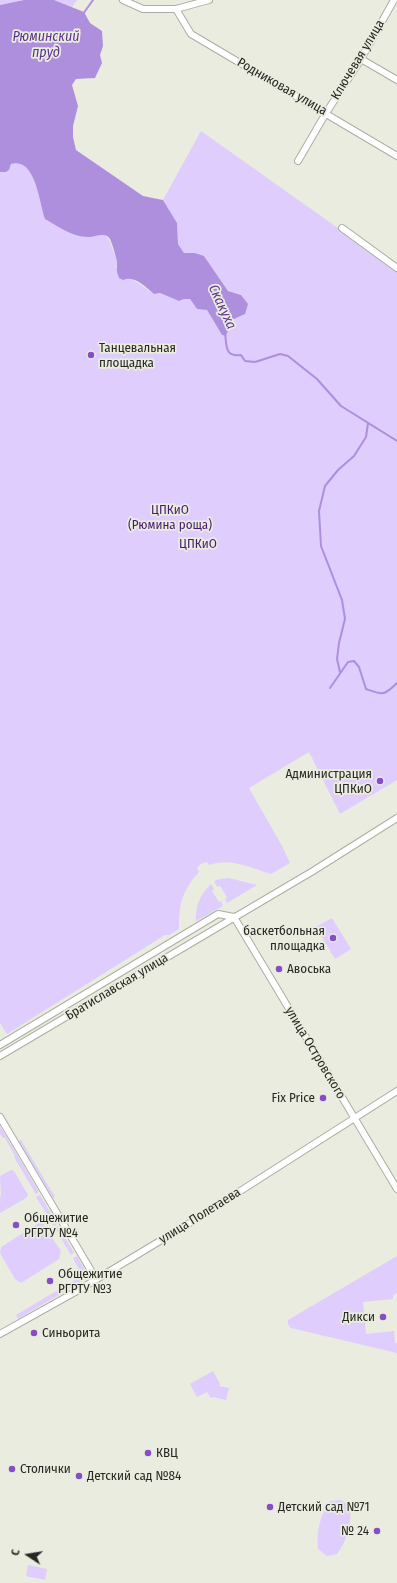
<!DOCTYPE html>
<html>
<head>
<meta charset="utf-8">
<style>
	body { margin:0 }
	#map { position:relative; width:397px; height:1583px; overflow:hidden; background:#eaecdf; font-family:"Fira Sans Condensed",sans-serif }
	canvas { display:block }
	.north { position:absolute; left:8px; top:1535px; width:40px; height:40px; -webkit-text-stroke:3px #eaecdf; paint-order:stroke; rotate:282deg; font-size:11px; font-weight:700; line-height:16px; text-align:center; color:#272823 }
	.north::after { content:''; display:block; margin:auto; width:14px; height:18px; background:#272823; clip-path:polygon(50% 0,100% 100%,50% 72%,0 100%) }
</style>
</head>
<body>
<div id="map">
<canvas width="397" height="1583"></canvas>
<div class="north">С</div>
</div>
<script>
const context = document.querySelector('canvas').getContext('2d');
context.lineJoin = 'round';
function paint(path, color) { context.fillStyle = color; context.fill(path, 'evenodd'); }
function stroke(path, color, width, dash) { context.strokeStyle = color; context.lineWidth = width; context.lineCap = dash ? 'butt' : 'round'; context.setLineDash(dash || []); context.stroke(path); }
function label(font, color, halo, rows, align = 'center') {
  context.font = font + ' "Fira Sans Condensed",sans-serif'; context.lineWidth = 3.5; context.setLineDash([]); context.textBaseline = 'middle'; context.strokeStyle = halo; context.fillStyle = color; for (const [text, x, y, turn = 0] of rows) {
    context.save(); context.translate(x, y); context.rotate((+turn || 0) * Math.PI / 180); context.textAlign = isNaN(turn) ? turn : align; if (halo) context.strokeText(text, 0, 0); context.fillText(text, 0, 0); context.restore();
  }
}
paint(new Path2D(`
	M 0,0 L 24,0 L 0,5 Z
	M 54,0 L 77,0 L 72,7 Z
	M 201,131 L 397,270 L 397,780 L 340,814 L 309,752 L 249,788 L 282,846 L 290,863 L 271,874 C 251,868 230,857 209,865 L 207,862 L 201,864 L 197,868 L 199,872 C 182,891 179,903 179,929 L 169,935 L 165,935 L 7,1034 L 0,1023 L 0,172 L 6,172 L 9,170 L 11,164 C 36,157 39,202 45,219 C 56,225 67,233 79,236 C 98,241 105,224 113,250 C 116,257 118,261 116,268 L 154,294 L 160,293 L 179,301 L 184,299 L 190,299 L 197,309 L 207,310 L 222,335 L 226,336 L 232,320 L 245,314 L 241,295 L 228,291 L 204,256 L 195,253 L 184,253 L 178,244 L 177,223 L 163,200 Z
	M 229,878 L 257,885 L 227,903 L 225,899 L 227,897 L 220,886 L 217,887 L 214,881 L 220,879 Z
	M 211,884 L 214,889 L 212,891 L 219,902 L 221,901 L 223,906 L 196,921 C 195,906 200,895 211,884 Z
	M 332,918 L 351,949 L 335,959 L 316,927 Z
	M 0,1126 L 39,1192 L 36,1194 L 14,1157 L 15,1156 L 5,1138 L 3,1138 L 0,1134 Z
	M 21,1140 L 55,1197 L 53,1198 L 19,1141 Z
	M 11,1170 L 14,1171 L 28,1195 L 26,1198 L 0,1213 L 0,1197 L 1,1196 L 0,1176 Z
	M 40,1195 L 57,1224 L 54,1226 L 36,1197 Z
	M 39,1223 L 43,1223 L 61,1251 L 59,1259 L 21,1283 L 15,1279 L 0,1253 L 1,1247 Z
	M 58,1226 L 74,1253 L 71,1255 L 55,1228 Z
	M 77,1256 L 85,1270 L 81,1273 L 73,1258 Z
	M 397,1256 L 397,1293 L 393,1295 L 393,1299 L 363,1302 L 366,1334 L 394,1331 L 395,1343 L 397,1343 L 397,1353 L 291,1328 L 288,1324 L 288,1320 Z
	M 85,1274 L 86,1277 L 84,1280 L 18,1319 L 16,1315 Z
	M 213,1371 L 220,1384 L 219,1386 L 229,1388 L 226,1400 L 213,1397 L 211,1398 L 207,1392 L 197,1397 L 190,1384 Z
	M 341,1500 L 350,1506 C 352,1523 347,1541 337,1554 L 327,1556 L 318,1549 C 316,1533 320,1515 330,1501 Z
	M 28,1565 L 47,1569 L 45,1580 L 26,1576 Z`), '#decdfd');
paint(new Path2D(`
	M 24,0 L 54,0 L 84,12 L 90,23 L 102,31 L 103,46 L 100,55 L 102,63 L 95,78 L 76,79 L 72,85 L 78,106 L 73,126 L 73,137 L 76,150 L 143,196 L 163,200 L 177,223 L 178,244 L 184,253 L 195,253 L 204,256 L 228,291 L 241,295 L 248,304 L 245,314 L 232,320 L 226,336 L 222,335 L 207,310 L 197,309 L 190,299 L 184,299 L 179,301 L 160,293 L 154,294 C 145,287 135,275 123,280 L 119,278 C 116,269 117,271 117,263 C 117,259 112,243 110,239 C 104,231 95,238 87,237 C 73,237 57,226 45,219 C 39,203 36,157 11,164 L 9,170 L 6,172 L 0,172 L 0,5 Z`), '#ae8fde');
stroke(new Path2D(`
	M 83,14 L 93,0
	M 225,334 C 227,345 224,357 241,355 L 245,361 L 255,362 L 280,354 L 288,356 L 317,379 L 341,406 L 397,441
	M 340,672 L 337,659 L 339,643 L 345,619 L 342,600 L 321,546 L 319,511 L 325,486 L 338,470 L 354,456 L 366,437 L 368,423
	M 330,688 L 348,662 L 354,661 L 359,667 L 366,689 C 383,695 384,696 397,683`), '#ae8fde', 2);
const minor = new Path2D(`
	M 123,0 L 143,9 L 176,9 L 209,0
	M 176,9 L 191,34 L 397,156
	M 361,59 L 397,80
	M 298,161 L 326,113 L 361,59 L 394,0
	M 342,228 L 397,268
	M 234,917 L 397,1189
	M 0,1045 L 218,914 L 234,917
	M 0,1056 L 313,871 L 397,818
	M 0,1117 L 96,1279
	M 0,1334 L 77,1291 L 198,1218 L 397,1091`);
stroke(minor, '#acaea2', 8);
stroke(minor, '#fff', 6);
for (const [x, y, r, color] of [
	[91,355,4,"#844ec5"],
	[380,781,4,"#844ec5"],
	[333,938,4,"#844ec5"],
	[279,969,4,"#844ec5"],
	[323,1098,4,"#844ec5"],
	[16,1225,4,"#844ec5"],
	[50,1281,4,"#844ec5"],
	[383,1317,4,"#844ec5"],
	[34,1333,4,"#844ec5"],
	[148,1453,4,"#844ec5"],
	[12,1469,4,"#844ec5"],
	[79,1476,4,"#844ec5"],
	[270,1507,4,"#844ec5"],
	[377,1531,4,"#844ec5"]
]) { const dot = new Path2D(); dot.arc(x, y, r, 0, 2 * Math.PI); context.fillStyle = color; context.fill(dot); stroke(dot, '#eaecdf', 1.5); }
label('13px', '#272823', '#eaecdf', [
	["Ключевая улица",358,60,-59],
	["Родниковая улица",282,87,30],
	["Братиславская улица",117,987,-31],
	["улица Островского",315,1053,59],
	["улица Полетаева",200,1216,-32]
]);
label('13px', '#272823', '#eaecdf', [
	["Танцевальная",99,348],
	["площадка",99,363],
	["Администрация",372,774,"right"],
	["ЦПКиО",372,789,"right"],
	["баскетбольная",325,931,"right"],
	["площадка",325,946,"right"],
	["Авоська",287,969],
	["Fix Price",315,1098,"right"],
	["Общежитие",24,1218],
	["РГРТУ №4",24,1233],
	["Общежитие",58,1274],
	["РГРТУ №3",58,1289],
	["Дикси",375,1317,"right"],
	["Синьорита",42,1333],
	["КВЦ",156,1453],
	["Столички",20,1469],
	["Детский сад №84",87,1476],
	["Детский сад №71",278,1507],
	["№ 24",369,1531,"right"]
], 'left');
label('13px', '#471975', '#eaecdf', [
	["ЦПКиО",170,510],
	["(Рюмина роща)",170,525],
	["ЦПКиО",198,544]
]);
label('italic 14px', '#5e338f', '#eaecdf', [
	["Рюминский",46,37],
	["пруд",46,53],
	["Скакуха",222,307,65]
]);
</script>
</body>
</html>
